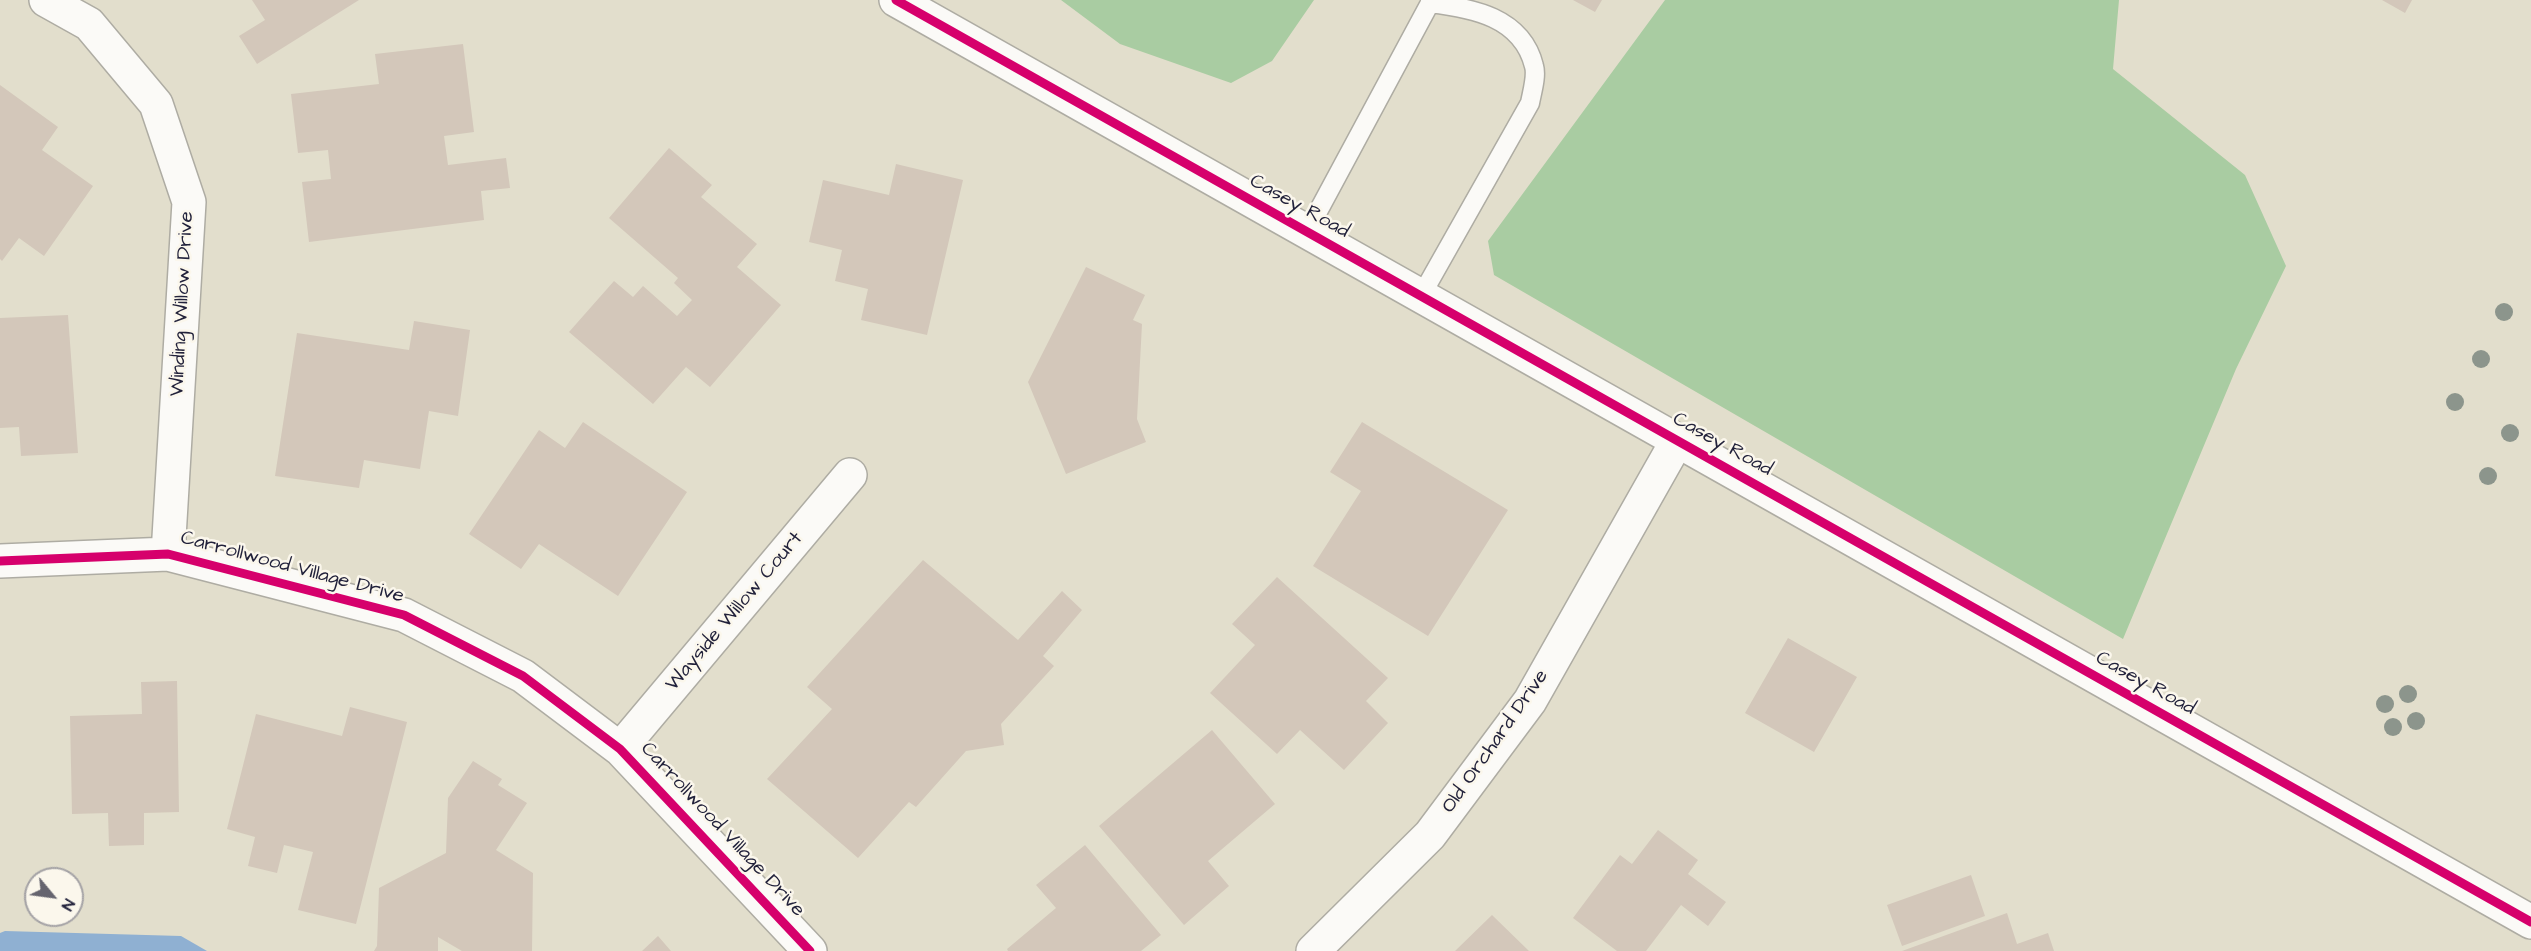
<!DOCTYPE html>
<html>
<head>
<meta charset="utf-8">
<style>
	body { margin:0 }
	#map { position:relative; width:2531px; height:951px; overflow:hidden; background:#e2decc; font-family:"Architects Daughter",sans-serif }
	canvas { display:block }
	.north { position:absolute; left:24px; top:867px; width:60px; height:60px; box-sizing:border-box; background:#fbf7ec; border:2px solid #a4a2a5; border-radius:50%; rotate:119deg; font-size:16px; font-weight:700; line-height:24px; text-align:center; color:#22223b }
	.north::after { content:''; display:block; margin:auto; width:21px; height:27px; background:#65646e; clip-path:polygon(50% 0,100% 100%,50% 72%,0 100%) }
</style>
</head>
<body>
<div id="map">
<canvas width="2531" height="951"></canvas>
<div class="north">N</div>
</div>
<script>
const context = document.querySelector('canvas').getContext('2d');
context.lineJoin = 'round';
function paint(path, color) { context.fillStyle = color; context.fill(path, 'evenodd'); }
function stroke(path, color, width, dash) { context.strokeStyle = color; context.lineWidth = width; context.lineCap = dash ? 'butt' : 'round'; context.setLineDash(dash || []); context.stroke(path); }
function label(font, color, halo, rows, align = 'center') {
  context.font = font + ' "Architects Daughter",sans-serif'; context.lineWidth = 5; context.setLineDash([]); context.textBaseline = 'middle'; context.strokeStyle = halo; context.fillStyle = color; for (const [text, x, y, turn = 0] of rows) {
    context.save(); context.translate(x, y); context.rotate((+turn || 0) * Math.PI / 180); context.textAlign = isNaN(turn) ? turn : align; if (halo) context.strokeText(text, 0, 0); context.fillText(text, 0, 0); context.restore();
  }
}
paint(new Path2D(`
	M 1061,0 L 1314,0 L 1272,61 L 1231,83 L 1120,44 Z
	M 1665,0 L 2119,0 L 2113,69 L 2245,175 L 2286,266 L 2236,369 L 2123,639 L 1494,275 L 1488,241 Z`), '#a9cca2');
paint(new Path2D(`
	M 5,931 L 181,936 L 207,951 L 0,951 L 0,933 Z`), '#8fb0d2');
paint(new Path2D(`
	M 252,0 L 359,0 L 257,64 L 239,36 L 265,20 Z
	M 1573,0 L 1602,0 L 1595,12 Z
	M 2382,0 L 2412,0 L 2405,13 Z
	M 463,44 L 474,132 L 444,136 L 448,165 L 506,158 L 510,188 L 481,191 L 484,220 L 309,242 L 302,182 L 331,179 L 328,150 L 298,153 L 291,94 L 379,84 L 375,54 Z
	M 0,85 L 58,127 L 42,150 L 93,186 L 44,256 L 19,238 L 2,261 L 0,259 Z
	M 669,148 L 712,185 L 701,197 L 757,244 L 737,267 L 781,305 L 710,387 L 686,367 L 653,404 L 569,332 L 614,281 L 633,297 L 643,286 L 677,316 L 692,300 L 674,283 L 678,278 L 609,218 Z
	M 896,164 L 963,180 L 927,335 L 861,320 L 868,289 L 835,281 L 842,250 L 809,242 L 823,180 L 889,195 Z
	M 1086,267 L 1145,295 L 1133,320 L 1142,324 L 1137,419 L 1146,442 L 1066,474 L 1028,382 Z
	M 68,315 L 78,453 L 21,456 L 19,427 L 0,428 L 0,318 Z
	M 414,321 L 470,330 L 458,416 L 429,411 L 420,469 L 364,460 L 359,488 L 275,476 L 297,333 L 409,350 Z
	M 583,422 L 687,492 L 618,596 L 539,544 L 521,569 L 469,534 L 539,430 L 565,448 Z
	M 1362,422 L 1508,510 L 1428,636 L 1313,566 L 1361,491 L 1330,472 Z
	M 923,560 L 1018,640 L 1062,591 L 1082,610 L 1043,656 L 1054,666 L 1001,724 L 1004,745 L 966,751 L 916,807 L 909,802 L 858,858 L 767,779 L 832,709 L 807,687 Z
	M 1277,577 L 1388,678 L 1366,701 L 1388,723 L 1344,770 L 1300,730 L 1277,754 L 1210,693 L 1255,645 L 1232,624 Z
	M 1788,638 L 1857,677 L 1814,752 L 1745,713 Z
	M 177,681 L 179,812 L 144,813 L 144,845 L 109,846 L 108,813 L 72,814 L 70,716 L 142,714 L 141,682 Z
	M 350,707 L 407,722 L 356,924 L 298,910 L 313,852 L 284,845 L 277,873 L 248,866 L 255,837 L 227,829 L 256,714 L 342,736 Z
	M 1212,730 L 1275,804 L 1208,861 L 1229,886 L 1184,925 L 1099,826 Z
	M 473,761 L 502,779 L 498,785 L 527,803 L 496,850 L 533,873 L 532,951 L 462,951 L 438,937 L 438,951 L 374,951 L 377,946 L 379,888 L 446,853 L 448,798 Z
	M 1658,830 L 1698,860 L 1688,874 L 1726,902 L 1708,926 L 1681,905 L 1646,951 L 1617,951 L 1573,918 L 1620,855 L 1632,864 Z
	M 1085,845 L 1161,935 L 1141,951 L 1008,951 L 1007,949 L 1056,908 L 1036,885 Z
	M 1971,875 L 1985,916 L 1902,946 L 1887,905 Z
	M 2007,913 L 2017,944 L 2048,933 L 2054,951 L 1902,951 Z
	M 1492,915 L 1529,951 L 1455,951 Z
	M 658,936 L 671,951 L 642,951 Z`), '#d3c7ba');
const service = new Path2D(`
	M 1307,232 L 1430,3
	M 1421,296 L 1530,103 C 1532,92 1537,76 1534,66 C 1522,17 1472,8 1430,3 L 1430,0`);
const minor = new Path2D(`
	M 46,0 L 89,24 L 156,104 L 189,202 L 168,554
	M 0,561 L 168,554 L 404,615 L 523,676 L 620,749 L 810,951
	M 620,749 L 850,475
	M 1313,951 L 1430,835 L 1530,701 L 1677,441`);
const tertiary = new Path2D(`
	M 896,0 L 2531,922`);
stroke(service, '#aeaca3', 21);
stroke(minor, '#aeaca3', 36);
stroke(tertiary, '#aeaca3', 36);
stroke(service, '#fbfaf7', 18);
stroke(minor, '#fbfaf7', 33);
stroke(tertiary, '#fbfaf7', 33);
stroke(new Path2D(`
	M 896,0 L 2531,922
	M 0,561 L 168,554 L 404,615 L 523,676 L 620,749 L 810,951`), '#d6006c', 9);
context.fillStyle = '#8c958c';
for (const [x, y] of [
	[2504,312],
	[2481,359],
	[2455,402],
	[2510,433],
	[2488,476],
	[2408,694],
	[2385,704],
	[2416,721],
	[2393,727]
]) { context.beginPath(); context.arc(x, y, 9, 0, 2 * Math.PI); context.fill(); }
label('20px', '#22223b', '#fbf7ec', [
	["Casey Road",1299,207,29],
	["Winding Willow Drive",183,304,-87],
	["Casey Road",1722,445,29],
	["Carrollwood Village Drive",292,568,15],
	["Wayside Willow Court",735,612,-50],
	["Casey Road",2145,684,29],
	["Old Orchard Drive",1496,742,-55],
	["Carrollwood Village Drive",722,830,47]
]);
</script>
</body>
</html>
